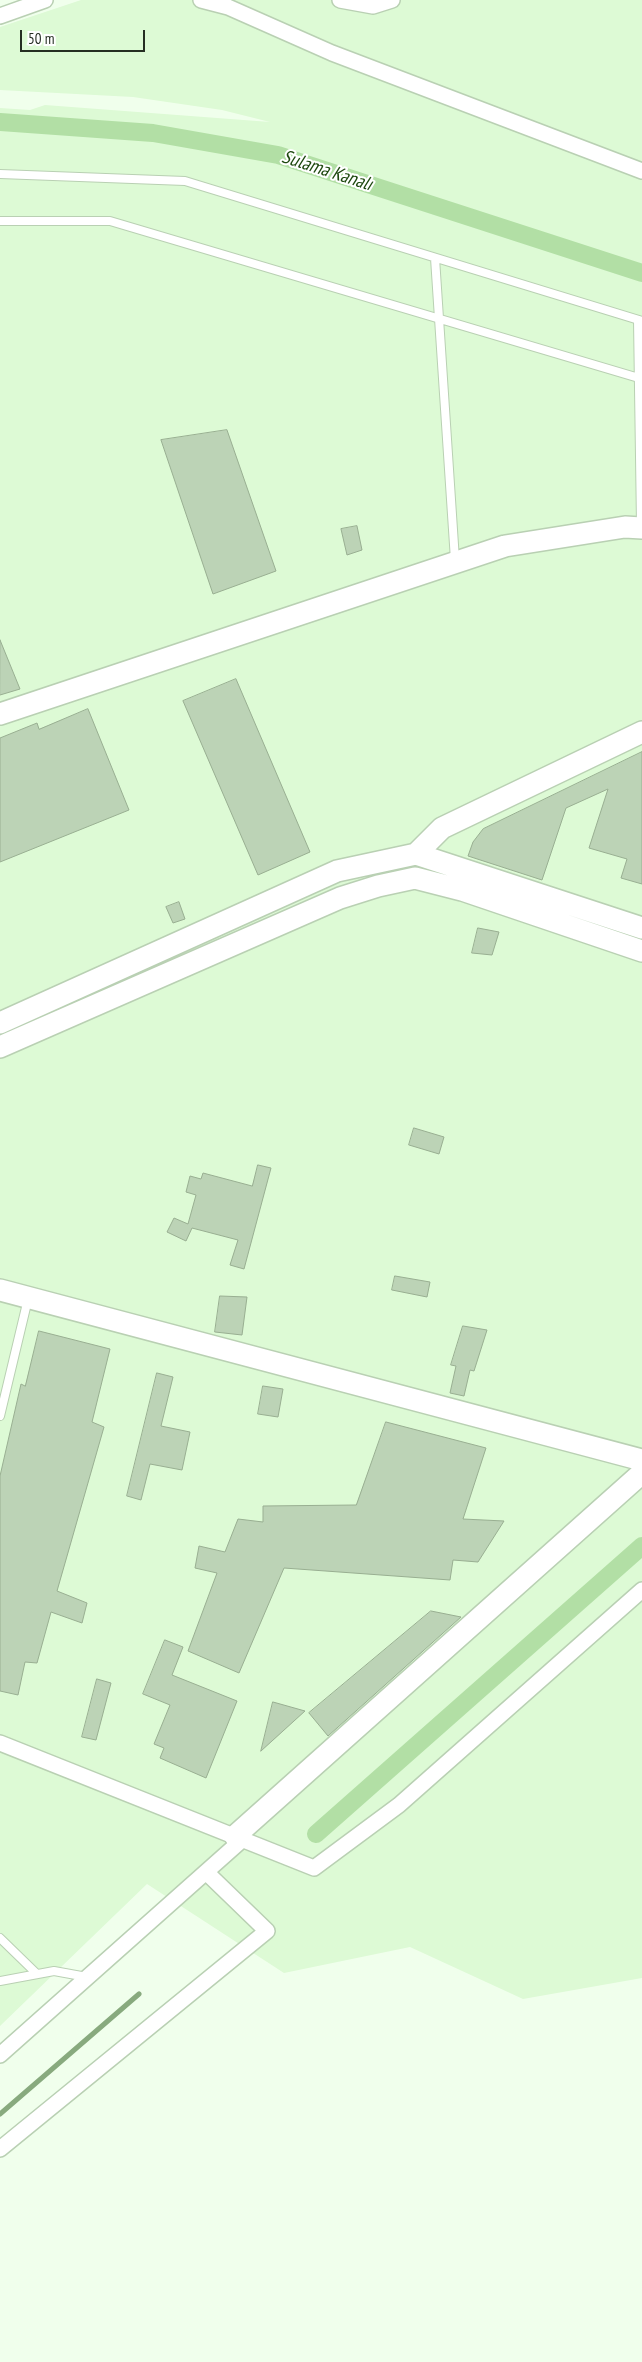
<!DOCTYPE html>
<html>
<head>
<meta charset="utf-8">
<style>
	body { margin:0 }
	#map { position:relative; width:642px; height:2362px; overflow:hidden; background:#f0ffec; font-family:"PT Sans Narrow",sans-serif }
	canvas { display:block }
	.scale { position:absolute; left:20px; top:30px; width:125px; height:22px; box-sizing:border-box; border:2px solid #252e22; border-top:0; padding-left:6px; font-size:15px; line-height:18px; white-space:nowrap; color:#252e22; -webkit-text-stroke:4px #fff; paint-order:stroke }
</style>
</head>
<body>
<div id="map">
<canvas width="642" height="2362"></canvas>
<div class="scale">50 m</div>
</div>
<script>
const context = document.querySelector('canvas').getContext('2d');
context.lineJoin = 'round';
function paint(path, color) { context.fillStyle = color; context.fill(path, 'evenodd'); }
function stroke(path, color, width, dash) { context.strokeStyle = color; context.lineWidth = width; context.lineCap = dash ? 'butt' : 'round'; context.setLineDash(dash || []); context.stroke(path); }
function label(font, color, halo, rows, align = 'center') {
  context.font = font + ' "PT Sans Narrow",sans-serif'; context.lineWidth = 4; context.setLineDash([]); context.textBaseline = 'middle'; context.strokeStyle = halo; context.fillStyle = color; for (const [text, x, y, turn = 0] of rows) {
    context.save(); context.translate(x, y); context.rotate((+turn || 0) * Math.PI / 180); context.textAlign = isNaN(turn) ? turn : align; if (halo) context.strokeText(text, 0, 0); context.fillText(text, 0, 0); context.restore();
  }
}
paint(new Path2D(`
	M 81,0 L 642,0 L 642,1978 L 523,1999 L 410,1947 L 284,1973 L 147,1884 L 0,2026 L 0,108 L 30,110 L 45,105 L 270,122 L 222,110 L 133,97 L 0,90 L 0,27 Z`), '#ddfad5');
stroke(new Path2D(`
	M 0,2114 L 139,1994`), '#88aa7e', 5);
stroke(new Path2D(`
	M 0,122 L 153,133 L 278,155 L 642,273
	M 316,1834 L 642,1546`), '#b2dfa5', 18);
const building = new Path2D(`
	M 227,430 L 276,571 L 213,594 L 161,440 Z
	M 357,526 L 362,550 L 347,555 L 341,529 Z
	M 0,640 L 20,689 L 0,695 Z
	M 236,679 L 310,852 L 258,875 L 183,701 Z
	M 88,709 L 129,810 L 0,862 L 0,738 L 37,723 L 39,729 Z
	M 642,752 L 642,884 L 621,878 L 627,859 L 589,848 L 608,789 L 566,808 L 542,880 L 468,856 L 473,842 L 483,829 Z
	M 179,902 L 185,919 L 173,923 L 166,907 Z
	M 478,928 L 499,932 L 492,955 L 472,953 Z
	M 414,1128 L 444,1137 L 439,1154 L 409,1145 Z
	M 258,1165 L 271,1168 L 244,1269 L 230,1265 L 238,1240 L 192,1228 L 186,1241 L 167,1232 L 174,1218 L 188,1224 L 196,1195 L 186,1192 L 190,1176 L 201,1179 L 203,1173 L 252,1186 Z
	M 395,1276 L 430,1282 L 427,1297 L 392,1290 Z
	M 220,1296 L 247,1297 L 242,1335 L 215,1332 Z
	M 463,1326 L 487,1330 L 474,1371 L 470,1370 L 464,1396 L 450,1393 L 456,1366 L 451,1365 Z
	M 39,1331 L 110,1349 L 92,1422 L 104,1427 L 57,1591 L 87,1603 L 82,1623 L 51,1612 L 37,1663 L 25,1662 L 18,1695 L 0,1691 L 0,1476 L 21,1384 L 25,1386 Z
	M 157,1373 L 173,1377 L 161,1426 L 190,1432 L 182,1470 L 150,1464 L 141,1500 L 127,1496 Z
	M 263,1386 L 283,1389 L 278,1417 L 258,1414 Z
	M 386,1422 L 486,1448 L 463,1519 L 504,1521 L 478,1562 L 453,1560 L 450,1580 L 284,1568 L 239,1673 L 188,1651 L 217,1573 L 195,1568 L 199,1546 L 225,1552 L 238,1519 L 263,1522 L 263,1506 L 356,1505 Z
	M 431,1611 L 461,1617 L 328,1736 L 309,1713 Z
	M 165,1640 L 183,1647 L 172,1675 L 237,1701 L 206,1778 L 160,1758 L 164,1748 L 154,1744 L 170,1705 L 143,1694 Z
	M 97,1679 L 111,1683 L 96,1740 L 82,1737 Z
	M 273,1702 L 305,1711 L 261,1751 Z`);
paint(building, '#bcd3b6');
stroke(building, '#99af92', 1);
const lane = new Path2D(`
	M 0,174 L 185,181 L 642,321
	M 0,221 L 110,221 L 642,379
	M 435,258 L 455,560
	M 638,320 L 641,525
	M 0,1416 L 28,1299
	M 0,1938 L 37,1974
	M 0,1981 L 54,1971 L 87,1977`);
const street = new Path2D(`
	M 201,0 L 228,7 L 332,53 L 642,171
	M 340,0 L 373,6 L 392,0
	M 0,16 L 45,0
	M 0,1743 L 314,1868 L 399,1805 L 642,1590
	M 0,2055 L 243,1839
	M 0,2149 L 267,1931 L 206,1872`);
const secondary = new Path2D(`
	M 0,714 L 505,546 L 625,527 L 642,528
	M 416,854 L 442,828 L 642,732
	M 0,1023 L 337,871 L 416,854 L 642,928
	M 0,1047 L 340,898 L 378,886 L 415,878 L 462,890 L 642,951
	M 0,1290 L 642,1460
	M 235,1836 L 642,1473`);
stroke(lane, '#b9d0b3', 10);
stroke(street, '#b9d0b3', 18);
stroke(secondary, '#b9d0b3', 24);
stroke(lane, '#fff', 8);
stroke(street, '#fff', 15);
stroke(secondary, '#fff', 21);
label('italic 19px', '#1f4910', '#fff', [
	["Sulama Kanalı",327,171,18]
]);
</script>
</body>
</html>
